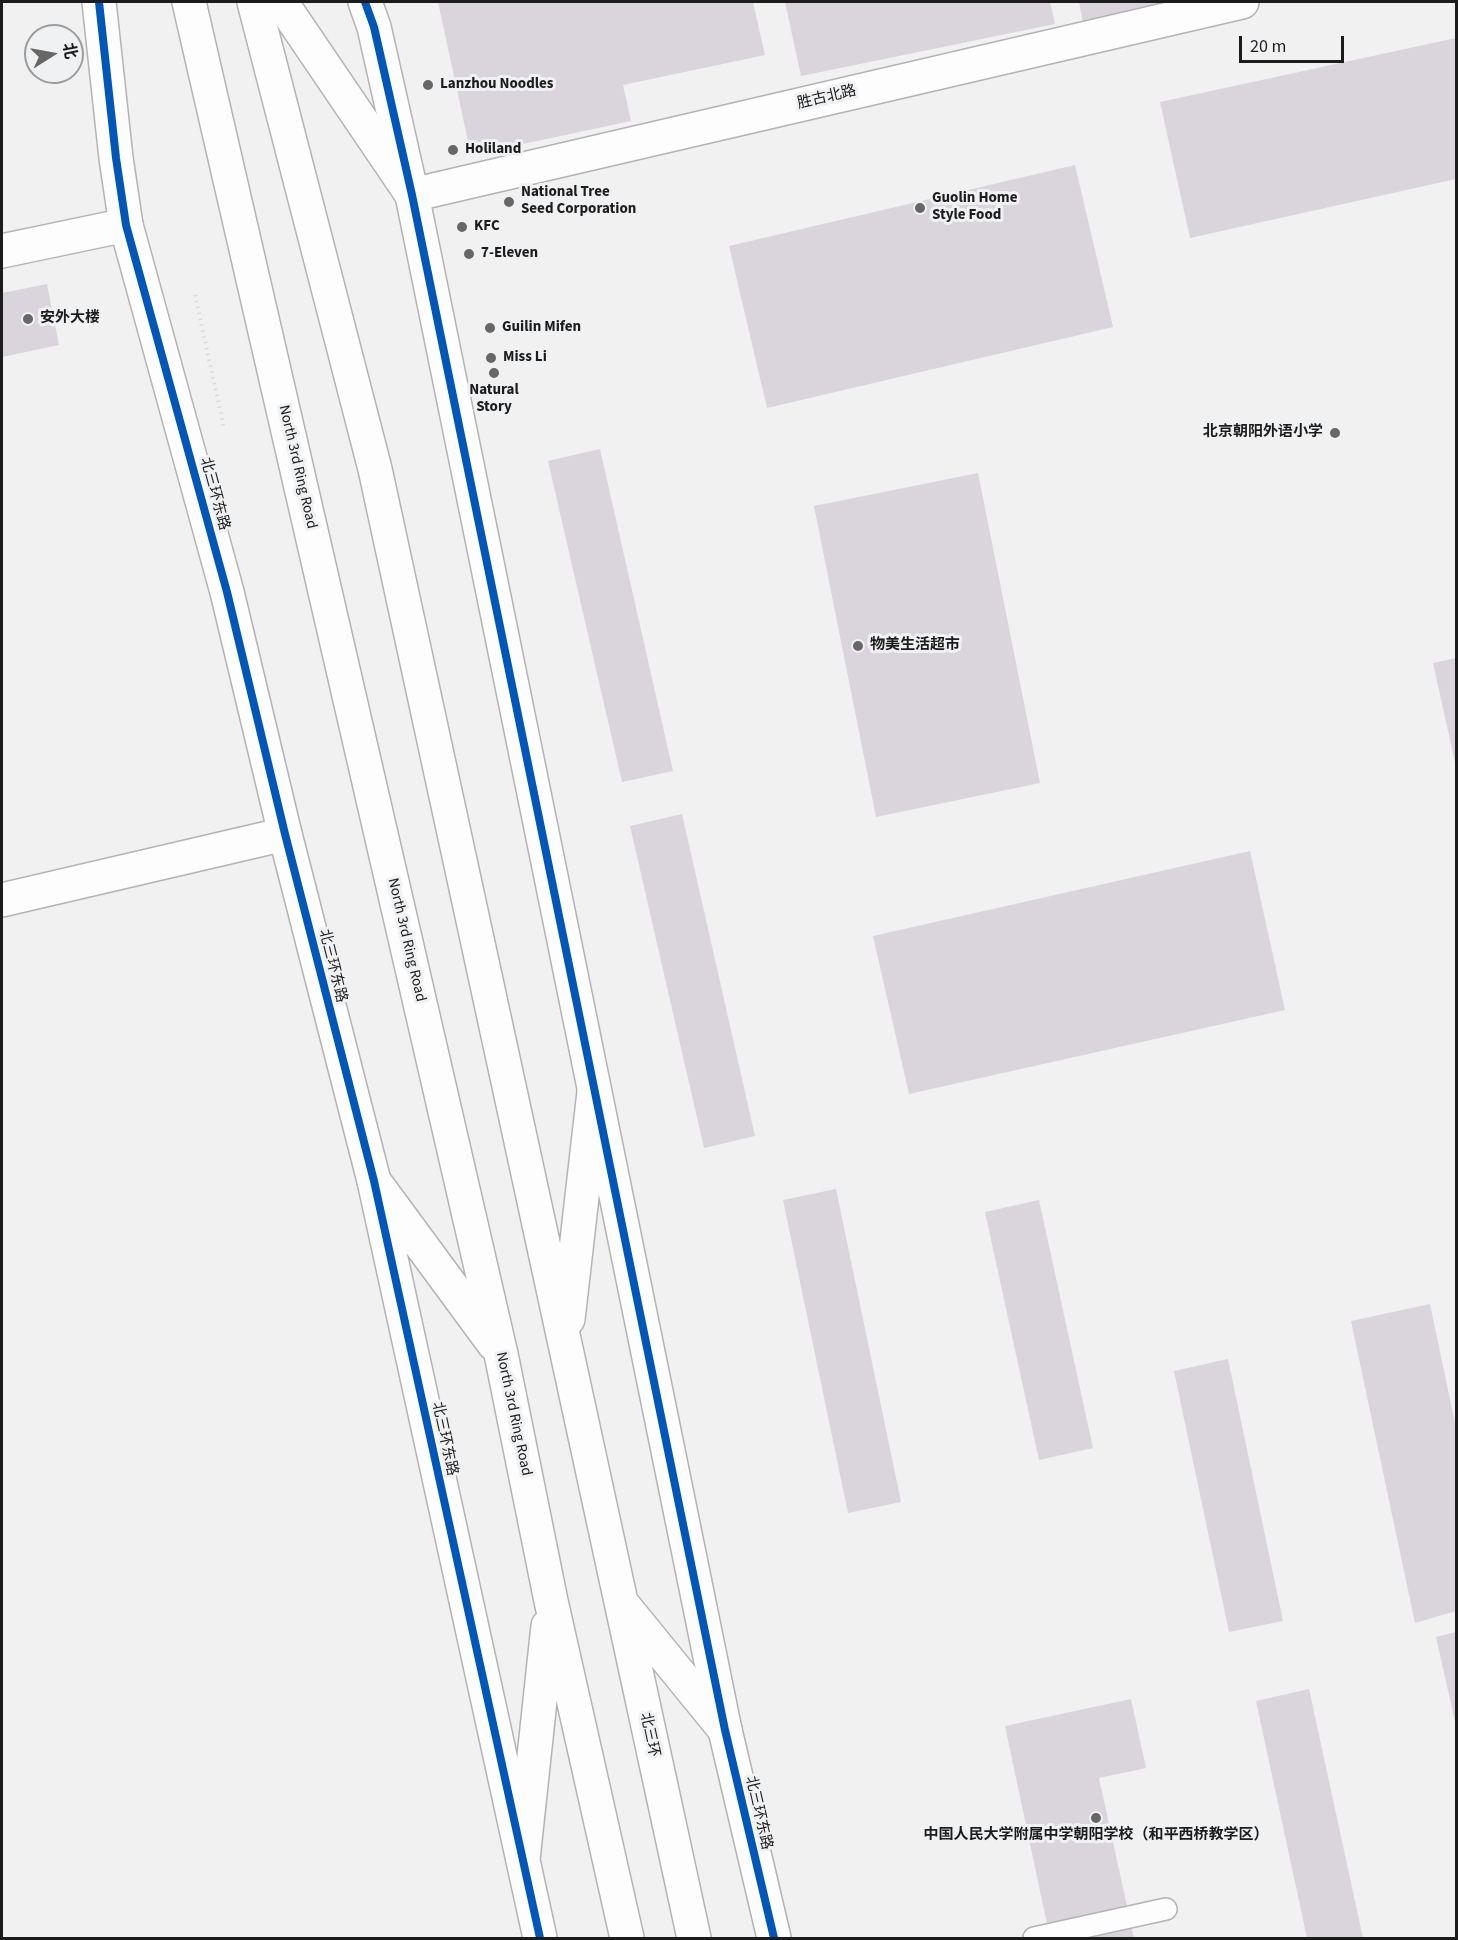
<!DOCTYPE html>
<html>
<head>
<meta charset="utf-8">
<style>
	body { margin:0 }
	#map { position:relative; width:1458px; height:1940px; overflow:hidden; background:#f1f1f2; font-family:"Source Sans 3","Noto Sans SC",sans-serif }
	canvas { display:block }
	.frame { position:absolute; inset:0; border:3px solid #1c1c1d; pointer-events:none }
	.north { position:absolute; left:24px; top:24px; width:60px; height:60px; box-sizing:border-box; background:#f0f1f3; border:2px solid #9b9c9d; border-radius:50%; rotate:79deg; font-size:16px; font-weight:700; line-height:24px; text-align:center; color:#1c1c1d }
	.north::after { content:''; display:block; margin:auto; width:21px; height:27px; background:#676768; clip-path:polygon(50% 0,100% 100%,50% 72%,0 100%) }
	.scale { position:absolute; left:1239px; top:36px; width:105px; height:27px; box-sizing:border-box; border:3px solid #1c1c1d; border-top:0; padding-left:8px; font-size:18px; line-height:21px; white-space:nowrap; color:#1c1c1d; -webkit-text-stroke:4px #f0f1f3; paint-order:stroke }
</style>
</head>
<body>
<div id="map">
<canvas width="1458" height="1940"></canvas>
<div class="frame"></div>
<div class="north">北</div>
<div class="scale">20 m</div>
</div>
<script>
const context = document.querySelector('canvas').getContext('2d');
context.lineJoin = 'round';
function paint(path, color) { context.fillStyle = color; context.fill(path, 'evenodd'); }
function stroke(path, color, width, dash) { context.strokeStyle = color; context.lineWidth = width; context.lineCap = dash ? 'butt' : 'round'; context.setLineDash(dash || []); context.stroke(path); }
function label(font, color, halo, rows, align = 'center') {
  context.font = font + ' "Source Sans 3","Noto Sans SC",sans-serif'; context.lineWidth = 6; context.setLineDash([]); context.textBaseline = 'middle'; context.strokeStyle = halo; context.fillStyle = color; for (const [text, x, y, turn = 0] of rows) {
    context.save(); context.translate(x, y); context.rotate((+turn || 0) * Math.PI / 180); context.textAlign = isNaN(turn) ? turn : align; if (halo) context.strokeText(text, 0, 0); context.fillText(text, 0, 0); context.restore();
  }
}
paint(new Path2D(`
	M 438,2 L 753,2 L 765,55 L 623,85 L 631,121 L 471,155 Z
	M 785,2 L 1050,2 L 1055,24 L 801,76 Z
	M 1079,2 L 1187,2 L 1083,22 Z
	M 1456,38 L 1456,179 L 1190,238 L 1160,102 Z
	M 1075,165 L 1113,327 L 767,408 L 729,246 Z
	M 47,284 L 59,345 L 2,357 L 2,293 Z
	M 600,449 L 673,771 L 622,782 L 548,461 Z
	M 978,473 L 1040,783 L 876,817 L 814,506 Z
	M 1456,658 L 1456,767 L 1433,663 Z
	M 682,814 L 755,1136 L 704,1148 L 630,826 Z
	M 1250,851 L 1285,1010 L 909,1094 L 873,936 Z
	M 836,1189 L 901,1502 L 848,1513 L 783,1200 Z
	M 1039,1200 L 1093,1448 L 1039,1460 L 985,1212 Z
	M 1430,1304 L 1456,1428 L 1456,1611 L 1415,1623 L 1351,1321 Z
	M 1228,1359 L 1283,1621 L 1229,1632 L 1174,1371 Z
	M 1456,1632 L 1456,1726 L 1436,1637 Z
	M 1309,1689 L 1363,1938 L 1307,1938 L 1256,1701 Z
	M 1131,1699 L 1146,1768 L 1099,1778 L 1134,1938 L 1050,1938 L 1005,1726 Z`), '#dad4dc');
const lane = new Path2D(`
	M 1034,1938 L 1166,1909`);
const street = new Path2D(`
	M 412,195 L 1242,2
	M 2,251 L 126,225
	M 2,900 L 285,834`);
const secondary = new Path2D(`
	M 99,2 L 116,158 L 126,225 L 227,592 L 285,834 L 374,1181 L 540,1938
	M 365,2 L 374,27 L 412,195 L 725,1730 L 774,1938`);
const highway = new Path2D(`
	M 189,2 L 501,1354 L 551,1601 L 627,1938
	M 254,2 L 375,469 L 694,1938
	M 281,2 L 412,195
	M 374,1181 L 494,1344
	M 568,1319 L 594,1092
	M 624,1606 L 725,1730
	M 523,1859 L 548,1626`);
stroke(lane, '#b3b3b4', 24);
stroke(street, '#b3b3b4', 36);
stroke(secondary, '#b3b3b4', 36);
stroke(highway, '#b3b3b4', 36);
stroke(new Path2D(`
	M 195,295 L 224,428`), '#dbdbdc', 4, [1.5, 4.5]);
stroke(lane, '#fdfdfd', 21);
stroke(street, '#fdfdfd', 33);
stroke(secondary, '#fdfdfd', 33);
stroke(highway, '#fdfdfd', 33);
stroke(new Path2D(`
	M 99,2 L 116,158 L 126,225 L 227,592 L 285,834 L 374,1181 L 540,1938
	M 365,2 L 374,27 L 412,195 L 725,1730 L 774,1938`), '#0057b8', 8);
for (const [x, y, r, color] of [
	[428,85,6,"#676768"],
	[453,150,6,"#676768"],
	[509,202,6,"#676768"],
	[920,208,6,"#676768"],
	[462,227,6,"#676768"],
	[469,254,6,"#676768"],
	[28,319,6,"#676768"],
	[490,328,6,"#676768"],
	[491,358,6,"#676768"],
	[494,373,6,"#676768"],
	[1335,433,6,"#676768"],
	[858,646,6,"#676768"],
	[1096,1818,6,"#676768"]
]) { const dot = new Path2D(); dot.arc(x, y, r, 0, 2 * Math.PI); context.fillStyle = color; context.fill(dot); stroke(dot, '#f0f1f3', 2); }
label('bold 15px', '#1c1c1d', '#f0f1f3', [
	["Lanzhou Noodles",440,85],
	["Holiland",465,150],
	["National Tree",521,193],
	["Seed Corporation",521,210],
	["Guolin Home",932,199],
	["Style Food",932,216],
	["KFC",474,227],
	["7-Eleven",481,254],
	["安外大楼",40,319],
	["Guilin Mifen",502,328],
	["Miss Li",503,358],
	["Natural",494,391,"center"],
	["Story",494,408,"center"],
	["北京朝阳外语小学",1323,433,"right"],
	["物美生活超市",870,646],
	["中国人民大学附属中学朝阳学校（和平西桥教学区）",1096,1836,"center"]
], 'left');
label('15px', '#1c1c1d', '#f0f1f3', [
	["胜古北路",827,98,-13],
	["North 3rd Ring Road",297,467,77],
	["北三环东路",214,494,75],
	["North 3rd Ring Road",406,940,77],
	["北三环东路",332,966,76],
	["North 3rd Ring Road",513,1414,78],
	["北三环东路",444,1439,78],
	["北三环",649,1735,78],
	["北三环东路",758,1813,77]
]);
</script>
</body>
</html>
